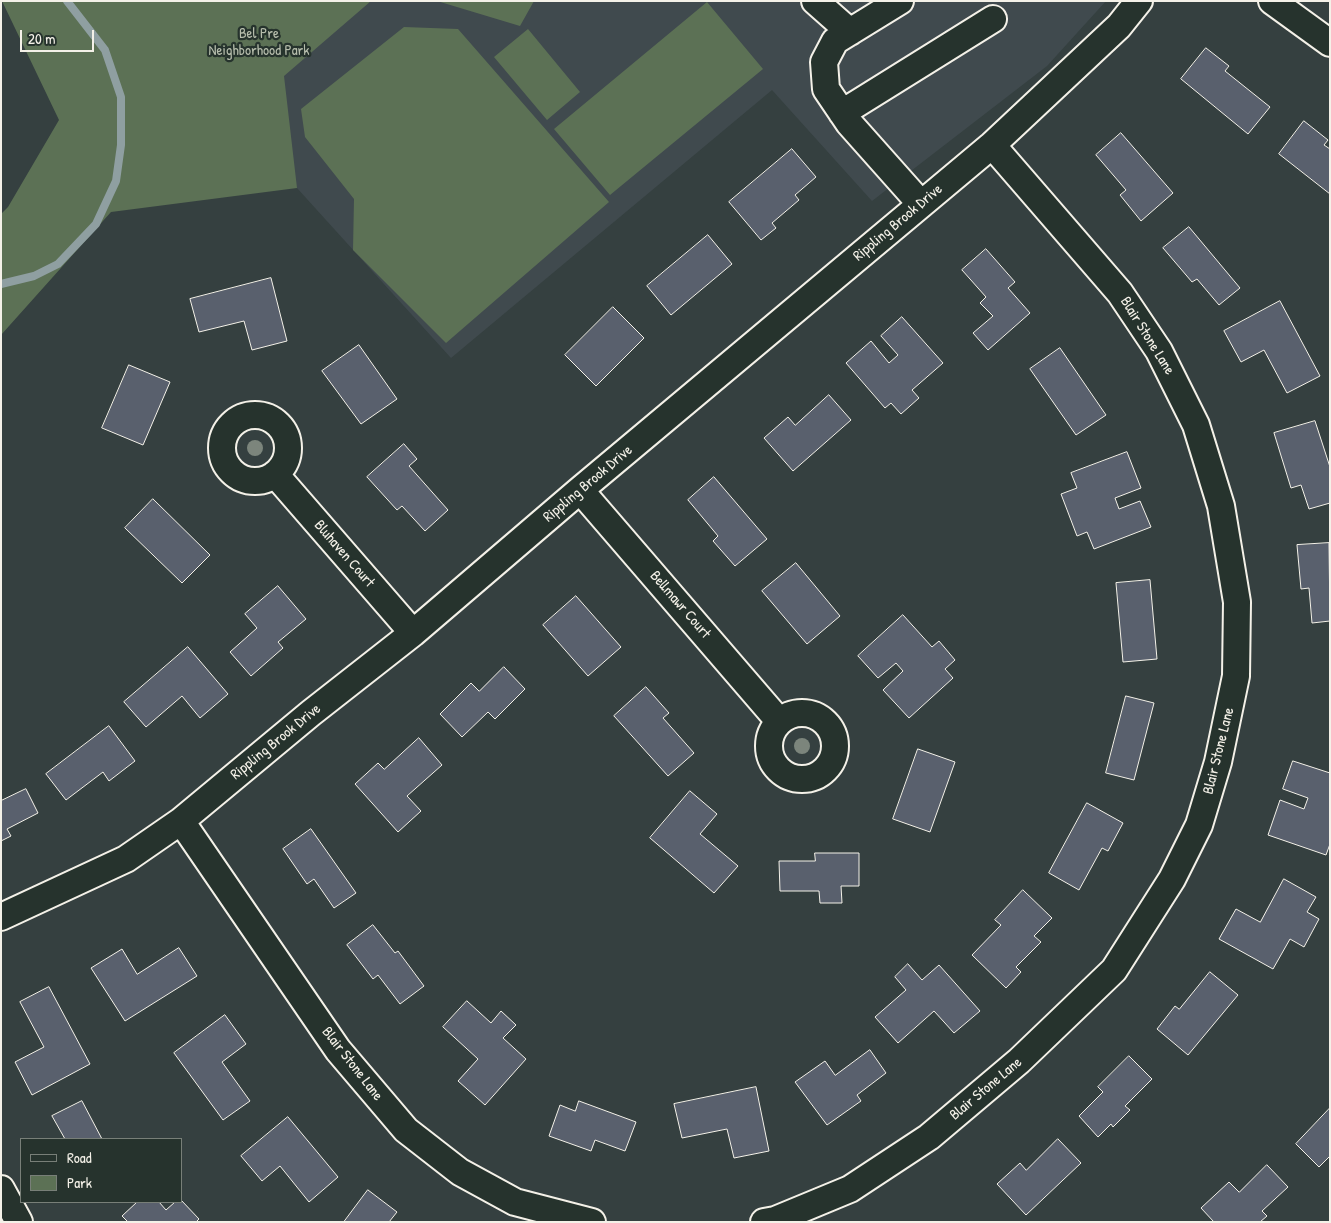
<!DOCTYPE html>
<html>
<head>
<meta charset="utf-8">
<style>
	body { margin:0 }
	#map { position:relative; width:1331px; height:1223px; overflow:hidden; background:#354040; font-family:"Patrick Hand",sans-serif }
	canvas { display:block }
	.frame { position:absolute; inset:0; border:2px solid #f4f1e8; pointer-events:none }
	.legend { position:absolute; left:20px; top:1138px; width:162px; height:65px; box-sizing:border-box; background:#26332d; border:1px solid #787f78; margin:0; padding:6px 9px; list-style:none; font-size:15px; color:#f4f1e8 }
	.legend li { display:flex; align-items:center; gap:10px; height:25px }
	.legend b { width:25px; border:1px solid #787f78 }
	.scale { position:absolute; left:20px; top:30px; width:74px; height:22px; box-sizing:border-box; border:2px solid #f4f1e8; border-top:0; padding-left:6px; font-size:15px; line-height:18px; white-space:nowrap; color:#f4f1e8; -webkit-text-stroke:4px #26332d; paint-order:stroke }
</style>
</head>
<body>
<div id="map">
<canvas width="1331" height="1223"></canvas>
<div class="frame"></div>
<ul class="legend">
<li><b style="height:6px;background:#26332d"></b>Road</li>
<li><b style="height:14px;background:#5c7155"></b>Park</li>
</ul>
<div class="scale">20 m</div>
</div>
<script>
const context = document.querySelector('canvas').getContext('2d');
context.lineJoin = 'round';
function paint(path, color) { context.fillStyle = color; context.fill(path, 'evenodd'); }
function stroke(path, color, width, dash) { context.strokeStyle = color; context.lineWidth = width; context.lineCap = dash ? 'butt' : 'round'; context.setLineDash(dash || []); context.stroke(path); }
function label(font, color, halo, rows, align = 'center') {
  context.font = font + ' "Patrick Hand",sans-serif'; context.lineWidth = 4.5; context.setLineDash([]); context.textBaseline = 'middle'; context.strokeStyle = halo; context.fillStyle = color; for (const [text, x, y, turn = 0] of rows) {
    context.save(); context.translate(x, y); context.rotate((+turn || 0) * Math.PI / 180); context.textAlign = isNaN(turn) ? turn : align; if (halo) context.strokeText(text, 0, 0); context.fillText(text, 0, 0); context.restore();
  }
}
paint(new Path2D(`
	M 369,1 L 1106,1 L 1047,66 L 872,201 L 772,90 L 451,358 L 297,188 L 252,101 Z`), '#404a4e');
paint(new Path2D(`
	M 2,1 L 371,1 L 284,76 L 297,188 L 111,212 L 1,335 L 1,214 L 8,207 L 59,120 Z
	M 437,1 L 534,1 L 520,26 Z
	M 707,2 L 763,69 L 610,195 L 554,129 Z
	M 404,27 L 458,29 L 609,202 L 446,343 L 353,250 L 354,199 L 305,137 L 301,109 Z
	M 528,29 L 580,92 L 547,120 L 494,57 Z`), '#5c7155');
stroke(new Path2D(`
	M 1,284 L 34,276 L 58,264 L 96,224 L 116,181 L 121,145 L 121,97 L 105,50 L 67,1`), '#8f9fa1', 8);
const building = new Path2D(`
	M 1206,48 L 1229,66 L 1225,71 L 1270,107 L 1248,134 L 1181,79 Z
	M 1304,121 L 1328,140 L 1324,145 L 1330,149 L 1330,194 L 1279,154 Z
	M 1121,133 L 1173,193 L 1141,221 L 1120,195 L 1126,190 L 1096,155 Z
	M 792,149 L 816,177 L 795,195 L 799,200 L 772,223 L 776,228 L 761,240 L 729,202 Z
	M 1189,227 L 1240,288 L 1219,305 L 1197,279 L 1192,282 L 1163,248 Z
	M 708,235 L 732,264 L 671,315 L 647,286 Z
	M 986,249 L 1015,282 L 1008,288 L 1030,313 L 988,350 L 973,333 L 993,316 L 980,303 L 986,297 L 962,270 Z
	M 271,278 L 287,341 L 252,350 L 244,321 L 199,332 L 190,299 Z
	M 1280,301 L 1320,376 L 1287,393 L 1264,350 L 1241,362 L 1224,331 Z
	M 613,307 L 644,338 L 596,386 L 565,355 Z
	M 902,317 L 943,363 L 912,390 L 919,398 L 901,414 L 891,403 L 885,408 L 846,363 L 871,341 L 889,363 L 898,355 L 881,336 Z
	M 359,345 L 397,399 L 361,424 L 322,371 Z
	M 1060,348 L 1106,415 L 1076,435 L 1030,369 Z
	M 129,365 L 170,382 L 143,445 L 102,428 Z
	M 829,395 L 851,420 L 793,471 L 764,438 L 788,417 L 795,425 Z
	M 1315,421 L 1330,467 L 1330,503 L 1309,509 L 1301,485 L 1291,488 L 1274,433 Z
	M 404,444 L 417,459 L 409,466 L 448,510 L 425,531 L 402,506 L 397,510 L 367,477 Z
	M 1127,452 L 1141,488 L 1115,498 L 1119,509 L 1140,501 L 1151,527 L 1094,549 L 1087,532 L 1077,536 L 1061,494 L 1077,488 L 1071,473 Z
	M 714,477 L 767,539 L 735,566 L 713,541 L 718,536 L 688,500 Z
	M 153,499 L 210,555 L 182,583 L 125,528 Z
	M 1329,543 L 1330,621 L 1312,623 L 1309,588 L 1301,589 L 1297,545 Z
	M 796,563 L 840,616 L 807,644 L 762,591 Z
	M 1150,580 L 1157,659 L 1123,662 L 1116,583 Z
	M 278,586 L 306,619 L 278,642 L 283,648 L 251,676 L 230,652 L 257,628 L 245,614 Z
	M 576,596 L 621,647 L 588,676 L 543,625 Z
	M 903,615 L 932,647 L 939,641 L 955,660 L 945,669 L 953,678 L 909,718 L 883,690 L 903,671 L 896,663 L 878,678 L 858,656 Z
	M 188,647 L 228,694 L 200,718 L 182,696 L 146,727 L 124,702 Z
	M 504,667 L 525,689 L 495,719 L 488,712 L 462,737 L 440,714 L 471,683 L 479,691 Z
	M 646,687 L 669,713 L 663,718 L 694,753 L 668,776 L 614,716 Z
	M 1126,696 L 1154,703 L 1134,780 L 1106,773 Z
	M 109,726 L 135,761 L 109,781 L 103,772 L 66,800 L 46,774 Z
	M 419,738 L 442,765 L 407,796 L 421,811 L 398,832 L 355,784 L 378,763 L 384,769 Z
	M 918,749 L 955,762 L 930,832 L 893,819 Z
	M 1293,761 L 1330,773 L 1330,844 L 1326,855 L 1268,835 L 1280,800 L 1304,809 L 1308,798 L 1283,789 Z
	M 26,789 L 38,813 L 7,829 L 11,836 L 1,841 L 1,801 Z
	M 690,791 L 717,814 L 700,834 L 738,866 L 714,893 L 650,838 Z
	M 1087,803 L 1123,823 L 1108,851 L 1102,848 L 1079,890 L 1049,873 Z
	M 311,829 L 356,893 L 334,908 L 314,879 L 307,884 L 283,849 Z
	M 815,853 L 859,853 L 859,886 L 841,886 L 842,903 L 820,903 L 819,891 L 780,891 L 779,861 L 815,861 Z
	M 1284,879 L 1316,897 L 1307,912 L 1319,919 L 1304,947 L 1290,939 L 1273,969 L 1219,939 L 1236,909 L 1260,922 Z
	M 1023,890 L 1052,918 L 1034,936 L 1041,942 L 1016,967 L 1021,972 L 1006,988 L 972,955 L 1001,925 L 995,920 Z
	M 373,925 L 395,953 L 398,951 L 424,986 L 400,1004 L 378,975 L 373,979 L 347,945 Z
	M 179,948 L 197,976 L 125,1021 L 91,968 L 122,949 L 137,974 Z
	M 908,964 L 922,980 L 939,965 L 980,1011 L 954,1033 L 934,1011 L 898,1043 L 875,1017 L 906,990 L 895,977 Z
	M 1210,972 L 1238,995 L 1188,1055 L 1157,1029 L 1175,1006 L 1179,1009 Z
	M 49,987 L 90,1064 L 32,1095 L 15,1062 L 44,1047 L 20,1002 Z
	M 467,1001 L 491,1023 L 501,1011 L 516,1025 L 503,1038 L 526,1059 L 485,1105 L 458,1081 L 478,1059 L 443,1027 Z
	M 225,1015 L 246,1044 L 222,1062 L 250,1101 L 223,1120 L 174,1053 Z
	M 870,1050 L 886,1073 L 857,1095 L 861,1101 L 827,1125 L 795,1082 L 825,1061 L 835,1075 Z
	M 1129,1056 L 1152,1079 L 1125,1106 L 1130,1110 L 1113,1127 L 1111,1124 L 1098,1137 L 1079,1116 L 1103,1092 L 1098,1087 Z
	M 756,1087 L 769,1151 L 734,1158 L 727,1129 L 682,1138 L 674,1104 Z
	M 82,1101 L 102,1139 L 65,1139 L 52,1116 Z
	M 579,1101 L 636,1122 L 625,1151 L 595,1140 L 591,1151 L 549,1136 L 560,1105 L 575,1111 Z
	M 1330,1108 L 1330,1156 L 1319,1167 L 1296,1144 Z
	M 288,1117 L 338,1177 L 309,1202 L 280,1166 L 262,1181 L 241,1156 Z
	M 1058,1139 L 1081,1163 L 1026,1215 L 997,1184 L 1020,1163 L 1026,1170 Z
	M 1267,1165 L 1288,1187 L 1262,1211 L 1267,1216 L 1260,1222 L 1214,1222 L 1201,1208 L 1229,1182 L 1239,1192 Z
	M 368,1190 L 397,1212 L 389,1222 L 344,1222 Z
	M 181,1200 L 199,1219 L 196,1222 L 128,1222 L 122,1216 L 137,1202 L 159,1202 L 166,1210 L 175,1202 L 181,1202 Z`);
paint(building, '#59606d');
stroke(building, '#f4f1e8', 1);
const minor = new Path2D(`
	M 815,1 L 850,32
	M 900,1 L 835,41 L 824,62 L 826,89 L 849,123 L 921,204
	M 1272,1 L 1330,43
	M 842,113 L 993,19
	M222 448a33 33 0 1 1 66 0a33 33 0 1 1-66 0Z
	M 275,474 L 413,633
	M 580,490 L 779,721
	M769 746a33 33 0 1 1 66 0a33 33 0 1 1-66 0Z
	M 181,821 L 338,1050 L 406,1130 L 460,1172 L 515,1202 L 592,1222
	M 1,917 L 126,859 L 181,821 L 311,713 L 413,633 L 580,490 L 992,145 L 1119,26 L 1139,1
	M 1,1189 L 19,1222
	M 764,1222 L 775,1220 L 850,1189 L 929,1137 L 1019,1061 L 1114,970 L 1172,879 L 1199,825 L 1218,762 L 1236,676 L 1237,602 L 1221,506 L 1196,425 L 1159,351 L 1120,293 L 992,145`);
stroke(minor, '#f4f1e8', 30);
stroke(minor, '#26332d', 26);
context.fillStyle = '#7c857c';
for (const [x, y] of [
	[255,448],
	[802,746]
]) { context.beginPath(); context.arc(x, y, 8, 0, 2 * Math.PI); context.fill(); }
label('15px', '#b7bead', '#26332d', [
	["Bel Pre",259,34],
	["Neighborhood Park",259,51]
]);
label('15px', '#f4f1e8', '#26332d', [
	["Rippling Brook Drive",898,223,-40],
	["Blair Stone Lane",1147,336,58],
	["Rippling Brook Drive",588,484,-40],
	["Bluhaven Court",344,554,49],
	["Bellmawr Court",680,605,49],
	["Rippling Brook Drive",276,742,-39],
	["Blair Stone Lane",1219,751,-76],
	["Blair Stone Lane",352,1064,52],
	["Blair Stone Lane",986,1089,-40]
]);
</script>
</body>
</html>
